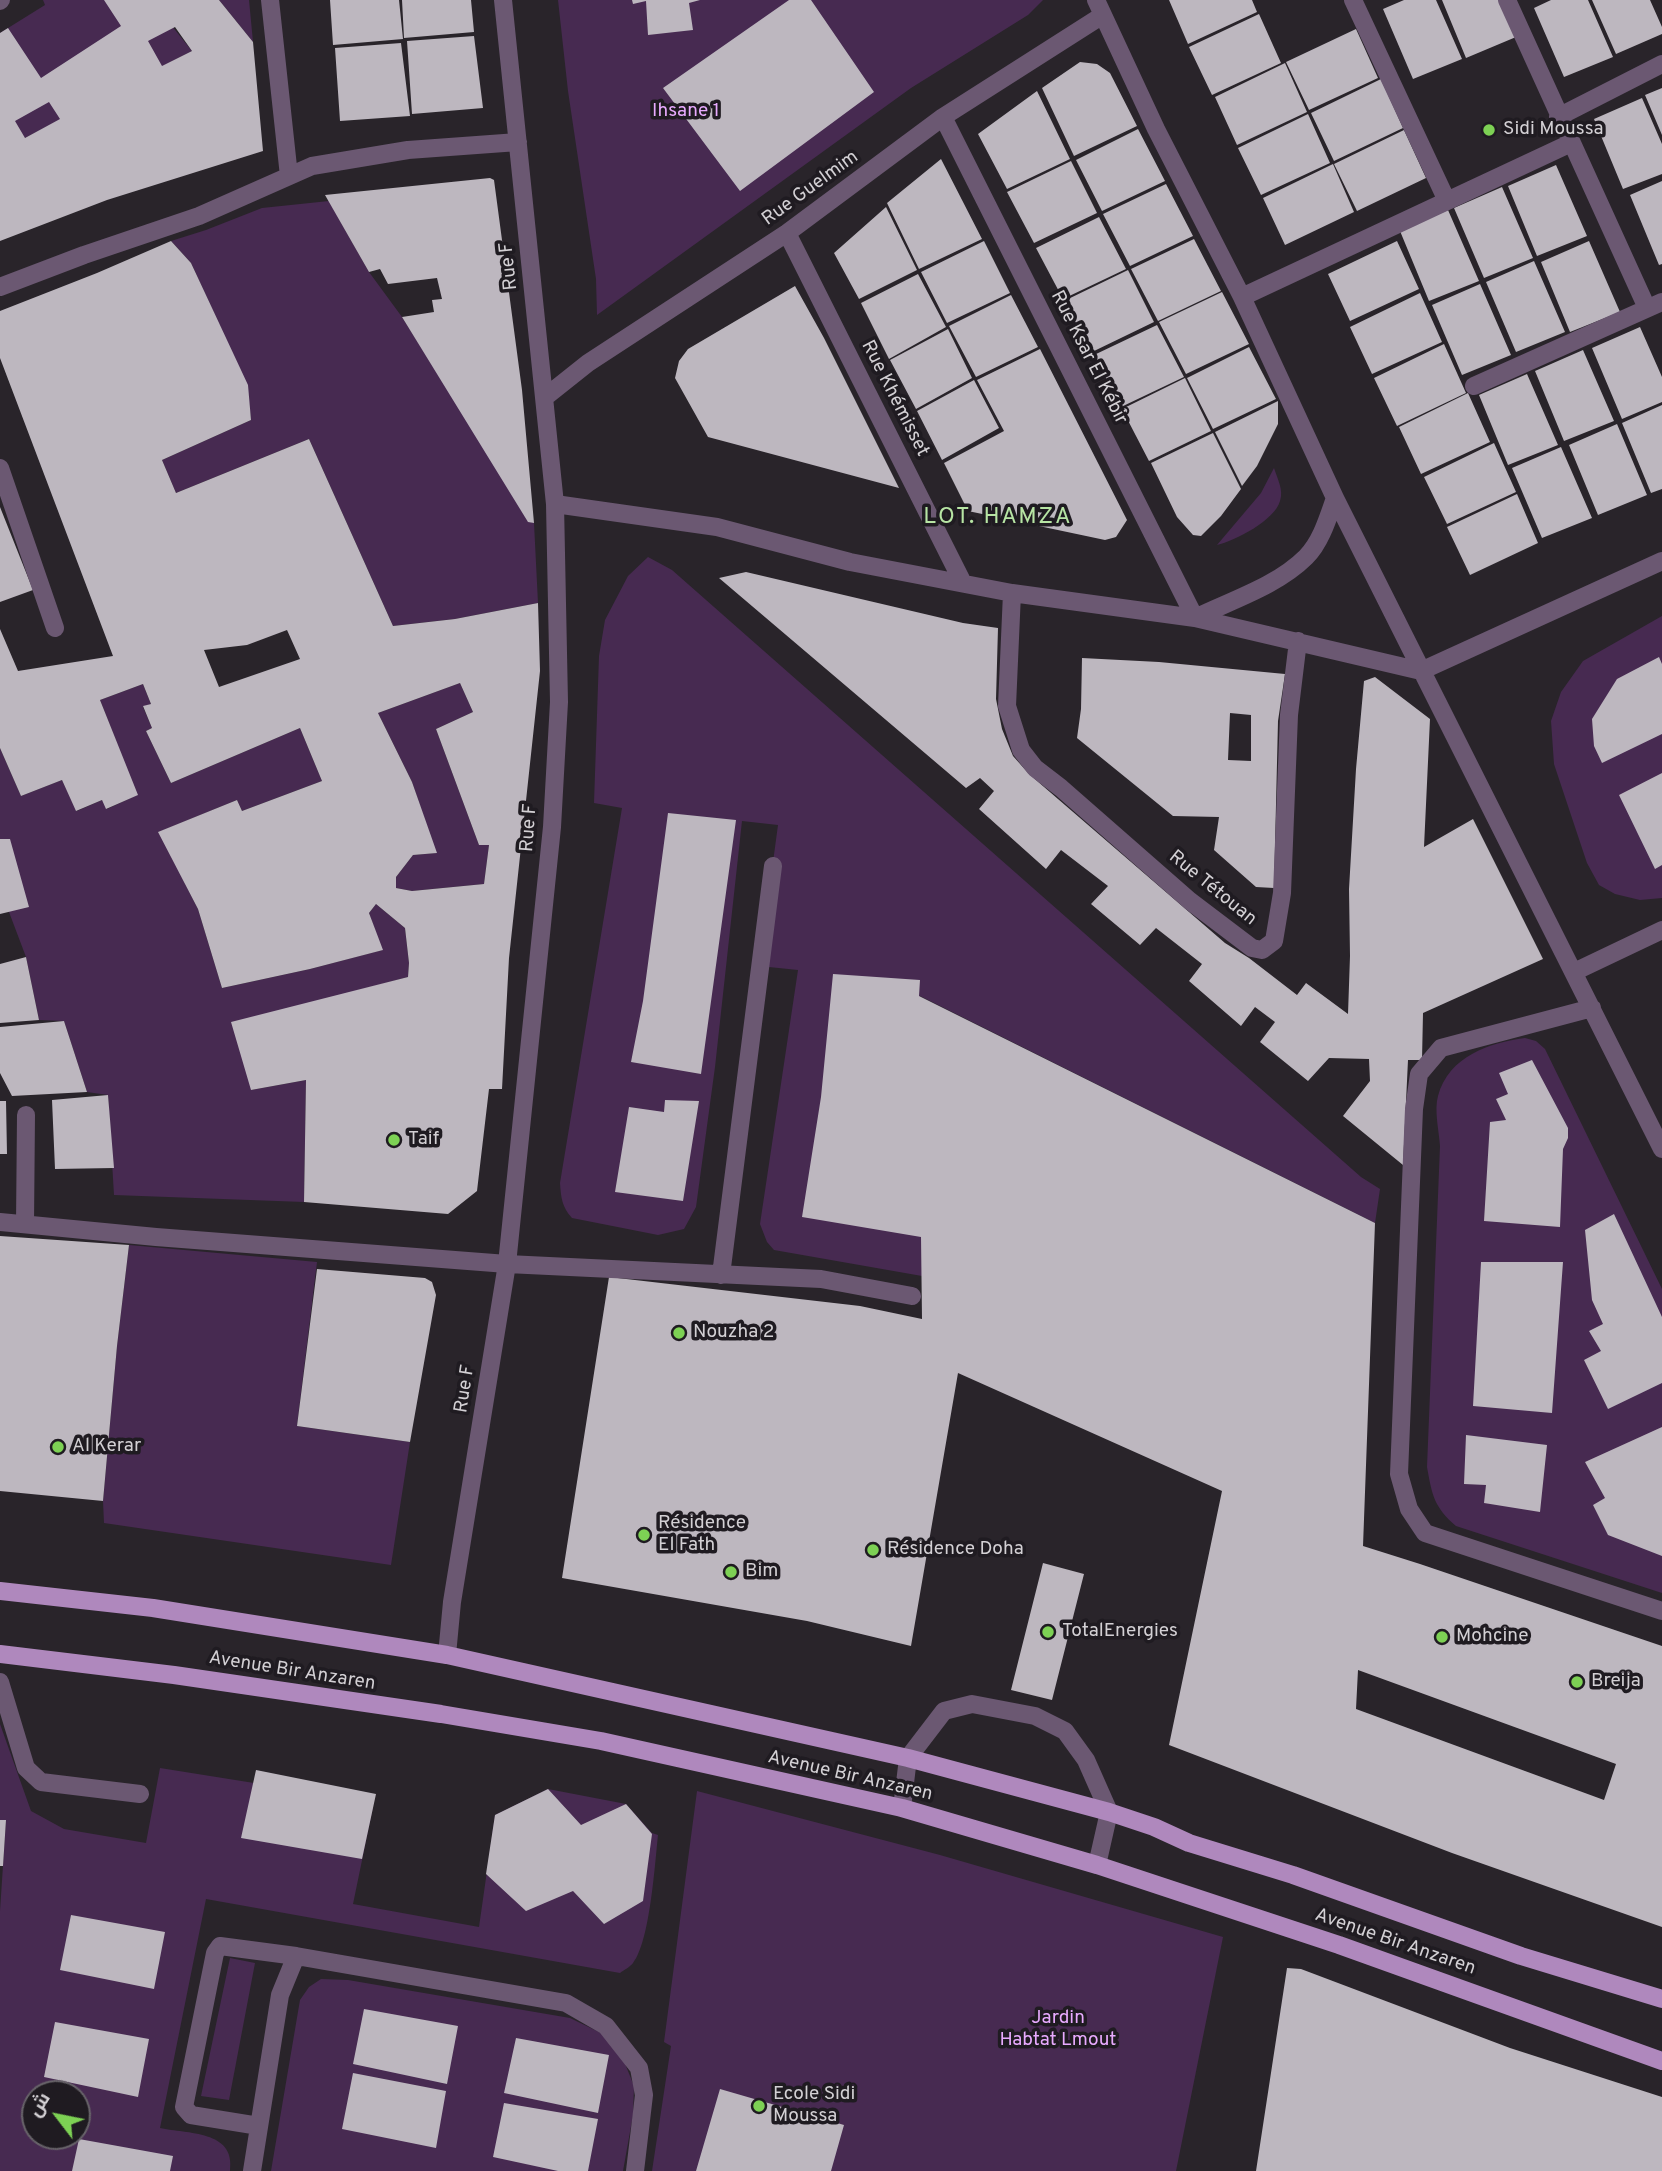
<!DOCTYPE html>
<html>
<head>
<meta charset="utf-8">
<style>
	body { margin:0 }
	#map { position:relative; width:1662px; height:2171px; overflow:hidden; background:#29242a; font-family:Overpass,Cairo,sans-serif }
	canvas { display:block }
	.north { position:absolute; left:21px; top:2080px; width:70px; height:70px; box-sizing:border-box; background:#1f1b21; border:2px solid #676369; border-radius:50%; rotate:302deg; font-size:19px; font-weight:700; line-height:28px; text-align:center; color:#d3d0d4 }
	.north::after { content:''; display:block; margin:auto; width:24px; height:32px; background:#7dd154; clip-path:polygon(50% 0,100% 100%,50% 72%,0 100%) }
</style>
</head>
<body>
<div id="map">
<canvas width="1662" height="2171"></canvas>
<div class="north">ش</div>
</div>
<script>
const context = document.querySelector('canvas').getContext('2d');
context.lineJoin = 'round';
function paint(path, color) { context.fillStyle = color; context.fill(path, 'evenodd'); }
function stroke(path, color, width, dash) { context.strokeStyle = color; context.lineWidth = width; context.lineCap = dash ? 'butt' : 'round'; context.setLineDash(dash || []); context.stroke(path); }
function label(font, color, halo, rows, align = 'center') {
  context.font = font + ' Overpass,sans-serif'; context.lineWidth = 7; context.setLineDash([]); context.textBaseline = 'middle'; context.strokeStyle = halo; context.fillStyle = color; for (const [text, x, y, turn = 0] of rows) {
    context.save(); context.translate(x, y); context.rotate((+turn || 0) * Math.PI / 180); context.textAlign = isNaN(turn) ? turn : align; if (halo) context.strokeText(text, 0, 0); context.fillText(text, 0, 0); context.restore();
  }
}
paint(new Path2D(`
	M 43,0 L 151,0 L 192,51 L 0,151 L 0,33 L 45,5 Z
	M 219,0 L 249,0 L 253,42 Z
	M 558,0 L 1043,0 L 1028,15 L 911,88 L 597,315 L 596,279 L 568,91 Z
	M 329,201 L 369,272 L 402,317 L 466,419 L 528,521 L 534,523 L 538,603 L 455,619 L 393,626 L 309,439 L 176,493 L 162,460 L 251,420 L 247,385 L 191,263 L 171,241 L 206,230 L 262,208 Z
	M 1274,468 C 1277,478 1284,490 1280,501 C 1275,520 1235,541 1217,545 L 1261,493 Z
	M 648,557 L 672,570 L 1361,1177 L 1380,1189 L 1375,1223 L 920,996 L 922,1276 L 774,1250 L 767,1242 L 760,1224 L 798,970 L 759,966 L 778,825 L 742,821 L 715,1067 L 696,1207 L 684,1229 L 658,1235 L 572,1218 C 562,1207 561,1198 560,1183 L 622,808 L 594,803 L 599,656 L 605,620 L 628,576 Z
	M 1662,616 L 1662,898 L 1640,900 L 1615,894 L 1599,885 L 1587,863 L 1554,764 L 1551,721 L 1561,692 L 1583,661 Z
	M 460,683 L 473,712 L 436,729 L 479,845 L 489,845 L 484,884 L 412,891 L 396,888 L 396,877 L 413,855 L 436,853 L 412,782 L 378,713 Z
	M 143,684 L 151,704 L 143,707 L 152,728 L 146,731 L 171,783 L 300,728 L 322,781 L 242,811 L 237,800 L 159,832 L 198,909 L 222,988 L 310,969 L 382,950 L 369,913 L 376,904 L 405,928 L 409,963 L 408,977 L 323,1000 L 251,1090 L 306,1080 L 304,1202 L 114,1195 L 108,1095 L 87,1092 L 64,1021 L 39,1020 L 26,957 L 9,912 L 10,839 L 0,839 L 0,748 L 21,796 L 62,780 L 77,811 L 102,800 L 107,809 L 137,795 L 100,700 Z
	M 1525,1038 L 1536,1041 L 1545,1049 L 1662,1289 L 1662,1593 L 1456,1526 C 1434,1507 1432,1495 1427,1467 L 1440,1146 C 1439,1131 1434,1110 1438,1096 C 1449,1056 1489,1043 1525,1038 Z
	M 129,1245 L 317,1262 L 297,1426 L 410,1442 L 391,1565 L 104,1523 L 103,1501 L 117,1346 Z
	M 0,1724 L 31,1811 L 64,1829 L 146,1843 L 160,1768 L 254,1783 L 373,1807 L 353,1904 L 479,1927 L 495,1815 L 548,1789 L 626,1804 L 652,1833 L 658,1835 C 655,1863 650,1942 633,1963 C 630,1967 624,1970 620,1973 L 206,1899 L 160,2128 C 187,2134 236,2130 230,2171 L 0,2171 L 0,1911 L 6,1820 L 0,1820 ZM 35,2094 L 77,2094 L 77,2136 L 35,2136 Z
	M 697,1791 L 940,1855 L 1223,1937 L 1176,2171 L 652,2171 L 671,2046 L 664,2042 Z
	M 230,1958 L 255,1963 L 229,2100 L 201,2096 Z
	M 321,1979 L 348,1980 L 570,2018 L 601,2033 L 624,2061 L 634,2086 L 633,2115 L 623,2171 L 271,2171 L 300,2000 L 309,1987 Z`), '#472a51');
paint(new Path2D(`
	M 104,0 L 219,0 L 253,42 L 263,151 L 107,200 L 0,241 L 0,33 L 8,28 L 41,78 L 121,26 ZM 175,27 L 192,51 L 162,66 L 148,41 ZM 49,102 L 60,119 L 25,138 L 15,121 Z
	M 330,0 L 399,0 L 403,39 L 333,45 Z
	M 402,0 L 471,0 L 474,32 L 404,38 Z
	M 632,0 L 700,0 L 689,3 L 693,30 L 648,35 L 646,1 L 633,4 Z
	M 789,0 L 811,0 L 874,92 L 740,191 L 663,88 Z
	M 1169,0 L 1252,0 L 1257,12 L 1188,44 Z
	M 1404,0 L 1436,0 L 1462,59 L 1413,79 L 1383,9 Z
	M 1442,0 L 1499,0 L 1516,37 L 1466,58 Z
	M 1551,0 L 1588,0 L 1613,57 L 1564,77 L 1534,8 Z
	M 1592,0 L 1650,0 L 1662,27 L 1662,34 L 1616,54 Z
	M 1259,14 L 1281,63 L 1212,95 L 1189,47 Z
	M 1356,29 L 1378,78 L 1309,110 L 1286,62 Z
	M 474,36 L 483,108 L 412,114 L 407,41 Z
	M 401,43 L 410,116 L 340,121 L 335,48 Z
	M 1080,62 L 1097,64 L 1110,73 L 1137,126 L 1074,156 L 1042,88 Z
	M 1285,63 L 1307,112 L 1237,145 L 1215,97 Z
	M 1381,79 L 1403,128 L 1334,161 L 1311,113 Z
	M 1662,88 L 1662,135 L 1645,95 Z
	M 1037,91 L 1070,159 L 1007,189 L 978,134 Z
	M 1642,98 L 1662,144 L 1662,174 L 1623,189 L 1594,119 Z
	M 1308,114 L 1330,163 L 1261,195 L 1238,148 Z
	M 1138,129 L 1165,181 L 1102,211 L 1076,160 Z
	M 1404,130 L 1426,178 L 1357,211 L 1334,164 Z
	M 941,159 L 982,239 L 919,269 L 887,203 Z
	M 1071,161 L 1097,213 L 1034,243 L 1007,192 Z
	M 1333,164 L 1354,212 L 1285,245 L 1263,198 Z
	M 1556,165 L 1587,236 L 1537,256 L 1508,186 Z
	M 490,178 L 494,180 L 522,390 L 534,523 L 528,522 L 402,317 L 434,312 L 432,300 L 442,299 L 437,278 L 388,284 L 380,269 L 369,272 L 325,195 Z
	M 1662,181 L 1662,264 L 1659,265 L 1630,195 Z
	M 1166,184 L 1193,236 L 1130,266 L 1103,214 Z
	M 1502,187 L 1533,258 L 1484,278 L 1454,208 Z
	M 886,207 L 917,270 L 859,299 L 834,253 Z
	M 1448,210 L 1479,281 L 1429,301 L 1400,231 Z
	M 1099,217 L 1126,269 L 1063,299 L 1036,248 Z
	M 1194,239 L 1221,291 L 1158,321 L 1131,269 Z
	M 171,241 L 191,263 L 248,385 L 251,420 L 162,460 L 176,493 L 309,439 L 393,626 L 455,619 L 538,603 L 540,671 L 509,958 L 502,1089 L 489,1089 L 477,1191 L 448,1214 L 304,1202 L 306,1080 L 251,1090 L 231,1022 L 408,977 L 409,963 L 405,928 L 376,904 L 369,913 L 383,950 L 310,969 L 222,988 L 198,909 L 158,832 L 237,800 L 242,811 L 322,781 L 300,728 L 171,783 L 146,731 L 152,728 L 143,706 L 151,704 L 143,684 L 100,700 L 138,795 L 106,809 L 102,800 L 76,811 L 62,780 L 21,796 L 0,748 L 0,629 L 18,671 L 113,656 L 0,358 L 0,311 L 97,273 ZM 287,630 L 300,659 L 219,687 L 204,650 L 247,645 ZM 460,683 L 473,712 L 436,729 L 479,845 L 489,845 L 484,884 L 412,891 L 396,888 L 396,877 L 413,855 L 437,853 L 412,782 L 378,713 Z
	M 984,241 L 1010,293 L 947,323 L 921,272 Z
	M 1397,241 L 1419,289 L 1350,321 L 1328,274 Z
	M 1589,241 L 1620,312 L 1570,332 L 1541,262 Z
	M 1534,261 L 1565,332 L 1516,352 L 1486,282 Z
	M 1128,270 L 1154,322 L 1092,352 L 1064,301 Z
	M 918,274 L 946,327 L 889,359 L 861,303 Z
	M 1480,284 L 1511,355 L 1462,375 L 1432,305 Z
	M 795,286 L 824,338 L 899,488 L 708,437 L 675,378 L 679,361 L 688,349 Z
	M 1222,292 L 1249,344 L 1186,374 L 1159,322 Z
	M 1420,293 L 1442,342 L 1372,374 L 1350,327 Z
	M 1011,295 L 1038,347 L 976,377 L 949,326 Z
	M 1157,325 L 1184,377 L 1121,407 L 1094,355 Z
	M 1640,327 L 1662,377 L 1662,402 L 1622,419 L 1592,348 Z
	M 948,329 L 972,378 L 916,409 L 890,360 Z
	M 1444,344 L 1466,393 L 1397,426 L 1374,378 Z
	M 1249,347 L 1276,399 L 1213,429 L 1187,378 Z
	M 1040,349 L 1127,520 L 1116,537 L 1105,540 L 968,511 L 944,463 L 1004,431 L 977,380 Z
	M 1583,350 L 1614,421 L 1564,441 L 1535,371 Z
	M 1527,374 L 1558,445 L 1508,465 L 1479,395 Z
	M 1185,378 L 1211,431 L 1149,461 L 1122,409 Z
	M 974,380 L 999,428 L 942,460 L 917,411 Z
	M 1468,393 L 1490,442 L 1421,474 L 1399,427 Z
	M 1278,401 L 1278,424 L 1257,466 L 1242,486 L 1215,432 Z
	M 1662,405 L 1662,489 L 1651,493 L 1622,423 Z
	M 1617,424 L 1647,495 L 1598,515 L 1569,445 Z
	M 1213,433 L 1241,489 L 1221,516 L 1201,536 L 1193,535 L 1177,517 L 1151,463 Z
	M 1494,443 L 1516,492 L 1447,524 L 1424,477 Z
	M 1561,447 L 1592,518 L 1542,538 L 1512,468 Z
	M 1517,494 L 1538,543 L 1470,575 L 1447,527 Z
	M 0,507 L 33,590 L 0,602 Z
	M 746,572 L 963,623 L 998,628 L 996,699 L 1002,729 L 1013,756 L 1029,774 L 1225,943 L 1249,958 L 1297,995 L 1306,983 L 1348,1014 L 1350,956 L 1349,889 L 1356,769 L 1364,681 L 1375,677 L 1430,719 L 1424,847 L 1473,819 L 1543,959 L 1423,1013 L 1422,1060 L 1408,1060 L 1403,1165 L 1343,1116 L 1370,1081 L 1369,1059 L 1329,1058 L 1308,1081 L 1260,1042 L 1275,1022 L 1255,1007 L 1241,1026 L 1189,981 L 1202,964 L 1156,928 L 1140,945 L 1091,904 L 1108,886 L 1061,850 L 1046,869 L 979,809 L 994,791 L 980,778 L 966,788 L 719,578 Z
	M 1659,657 L 1662,664 L 1662,734 L 1602,763 L 1594,746 L 1592,719 L 1617,679 Z
	M 1082,658 L 1159,662 L 1285,674 L 1278,721 L 1274,888 L 1256,887 L 1214,850 L 1219,817 L 1173,816 L 1077,738 L 1081,709 ZM 1230,713 L 1251,715 L 1251,761 L 1228,760 Z
	M 1662,773 L 1662,865 L 1655,869 L 1619,795 Z
	M 668,813 L 736,820 L 701,1074 L 631,1062 L 643,1001 Z
	M 0,839 L 10,839 L 29,907 L 0,914 Z
	M 26,957 L 39,1020 L 0,1023 L 0,964 Z
	M 833,974 L 920,980 L 919,996 L 1375,1223 L 1363,1546 L 1420,1564 L 1662,1646 L 1662,1927 L 1452,1853 L 1169,1745 L 1222,1491 L 958,1373 L 911,1646 L 807,1621 L 562,1578 L 609,1277 L 860,1306 L 922,1319 L 921,1237 L 802,1217 L 821,1097 ZM 1358,1670 L 1616,1764 L 1604,1800 L 1356,1709 Z
	M 64,1021 L 87,1092 L 12,1096 L 0,1073 L 0,1027 Z
	M 1532,1060 L 1568,1128 L 1568,1138 L 1563,1149 L 1560,1227 L 1484,1221 L 1490,1122 L 1506,1120 L 1496,1099 L 1508,1094 L 1499,1073 Z
	M 108,1095 L 114,1168 L 55,1169 L 52,1100 Z
	M 665,1100 L 699,1101 L 683,1201 L 615,1192 L 629,1107 L 664,1112 Z
	M 0,1101 L 6,1101 L 7,1154 L 0,1154 Z
	M 1614,1214 L 1662,1317 L 1662,1383 L 1608,1409 L 1584,1360 L 1601,1351 L 1589,1331 L 1603,1324 L 1592,1300 L 1585,1230 Z
	M 0,1236 L 129,1245 L 117,1346 L 103,1501 L 0,1491 Z
	M 1481,1262 L 1563,1262 L 1552,1413 L 1473,1406 Z
	M 317,1269 L 425,1278 L 432,1282 L 436,1295 L 410,1442 L 297,1426 Z
	M 1662,1427 L 1662,1556 L 1608,1535 L 1593,1505 L 1605,1498 L 1585,1462 Z
	M 1466,1435 L 1547,1445 L 1540,1512 L 1484,1503 L 1486,1485 L 1464,1484 Z
	M 1043,1563 L 1084,1574 L 1052,1700 L 1011,1690 Z
	M 256,1770 L 376,1794 L 362,1859 L 241,1838 Z
	M 548,1789 L 581,1825 L 626,1804 L 652,1834 L 643,1901 L 604,1924 L 573,1891 L 526,1911 L 486,1874 L 495,1815 Z
	M 0,1820 L 6,1820 L 3,1866 L 0,1866 Z
	M 71,1915 L 165,1932 L 154,1989 L 60,1970 Z
	M 1287,1968 L 1301,1969 L 1510,2048 L 1662,2097 L 1662,2171 L 1256,2171 Z
	M 364,2009 L 458,2026 L 447,2084 L 353,2064 Z
	M 55,2022 L 149,2039 L 138,2097 L 44,2077 Z
	M 516,2038 L 609,2055 L 598,2113 L 504,2093 Z
	M 353,2073 L 446,2091 L 436,2148 L 342,2129 Z
	M 720,2089 L 844,2125 L 831,2171 L 696,2171 Z
	M 504,2103 L 598,2119 L 588,2171 L 558,2171 L 493,2157 Z
	M 79,2139 L 173,2156 L 170,2171 L 72,2171 Z`), '#bdb7bf');
stroke(new Path2D(`
	M 270,0 L 289,176
	M 1096,0 L 1156,129 L 1242,297 L 1335,498 L 1662,1149
	M 1353,0 L 1447,201
	M 1507,0 L 1647,308
	M 0,1 L 1,0
	M 943,117 L 1195,618 C 1232,600 1277,586 1306,557 C 1321,542 1328,518 1335,498
	M 1558,117 L 1662,64
	M 787,233 L 963,583
	M 0,287 L 84,255 L 199,216 L 312,166 L 408,150 L 518,142
	M 1242,297 L 1571,143
	M 1474,386 L 1662,302
	M 544,398 L 588,363 L 787,233 L 943,117 L 1103,15
	M 0,468 L 55,628
	M 555,504 L 717,527 L 850,562 L 1012,593 L 1195,618 L 1421,671 L 1662,561
	M 1012,593 L 1007,706 L 1021,750 L 1035,768 L 1061,788 L 1190,901 L 1252,948 L 1262,950 L 1274,941 L 1282,893 L 1289,715 L 1298,641
	M 1574,972 L 1662,930
	M 1592,1008 L 1441,1048 L 1419,1074 L 1414,1109 L 1399,1474 L 1409,1509 L 1425,1533 L 1662,1611
	M 0,1222 L 156,1237 L 507,1264 L 821,1279 L 912,1296
	M 25,1224 L 26,1115
	M 721,1275 L 773,866
	M 447,1655 L 452,1602 L 507,1264 L 552,827 L 559,702 L 555,504 L 503,0
	M 0,1682 L 26,1768 L 41,1782 L 140,1794
	M 902,1808 L 908,1758 L 944,1711 L 972,1704 L 1035,1716 L 1065,1731 L 1086,1760 L 1109,1812 L 1097,1865
	M 259,2126 L 191,2115 L 184,2107 L 215,1953 L 220,1946 L 296,1956
	M 252,2171 L 280,1995 L 296,1956 L 566,2003 L 606,2026 L 639,2068 L 644,2095 L 635,2171`), '#6b5872', 18);
stroke(new Path2D(`
	M 0,1591 L 153,1608 L 447,1655 L 908,1758 L 1109,1812 L 1154,1827 L 1189,1843 L 1293,1875 L 1521,1956 L 1662,1999
	M 0,1654 L 174,1675 L 441,1714 L 601,1741 L 902,1808 L 1097,1865 L 1339,1945 L 1662,2061`), '#af88bd', 18);
for (const [x, y, r, color] of [
	[1489,130,7,"#7dd154"],
	[394,1140,7,"#7dd154"],
	[679,1333,7,"#7dd154"],
	[58,1447,7,"#7dd154"],
	[644,1535,7,"#7dd154"],
	[873,1550,7,"#7dd154"],
	[731,1572,7,"#7dd154"],
	[1048,1632,7,"#7dd154"],
	[1442,1637,7,"#7dd154"],
	[1577,1682,7,"#7dd154"],
	[759,2106,7,"#7dd154"]
]) { const dot = new Path2D(); dot.arc(x, y, r, 0, 2 * Math.PI); context.fillStyle = color; context.fill(dot); stroke(dot, '#1f1b21', 2.5); }
label('19px', '#e8aafe', '#1f1b21', [
	["Ihsane 1",686,112],
	["Jardin",1058,2019],
	["Habtat Lmout",1058,2041]
]);
label('19px', '#d3d0d4', '#1f1b21', [
	["Sidi Moussa",1503,130],
	["Taif",408,1140],
	["Nouzha 2",693,1333],
	["Al Kerar",72,1447],
	["Résidence",658,1524],
	["El Fath",658,1546],
	["Résidence Doha",887,1550],
	["Bim",745,1572],
	["TotalEnergies",1062,1632],
	["Mohcine",1456,1637],
	["Breija",1591,1682],
	["Ecole Sidi",773,2095],
	["Moussa",773,2117]
], 'left');
label('19px', '#d3d0d4', '#1f1b21', [
	["Rue Guelmim",811,189,-36],
	["Rue F",510,266,-96],
	["Rue Ksar El Kébir",1088,358,63],
	["Rue Khémisset",894,399,63],
	["Rue F",530,828,-86],
	["Rue Tétouan",1212,889,39],
	["Rue F",466,1389,-81],
	["Avenue Bir Anzaren",292,1672,9],
	["Avenue Bir Anzaren",850,1777,13],
	["Avenue Bir Anzaren",1395,1943,19]
]);
context.letterSpacing = '2px';
label('23px', '#b7e5a4', '#1f1b21', [
	["LOT. HAMZA",998,518]
]);
context.letterSpacing = '0px';
</script>
</body>
</html>
